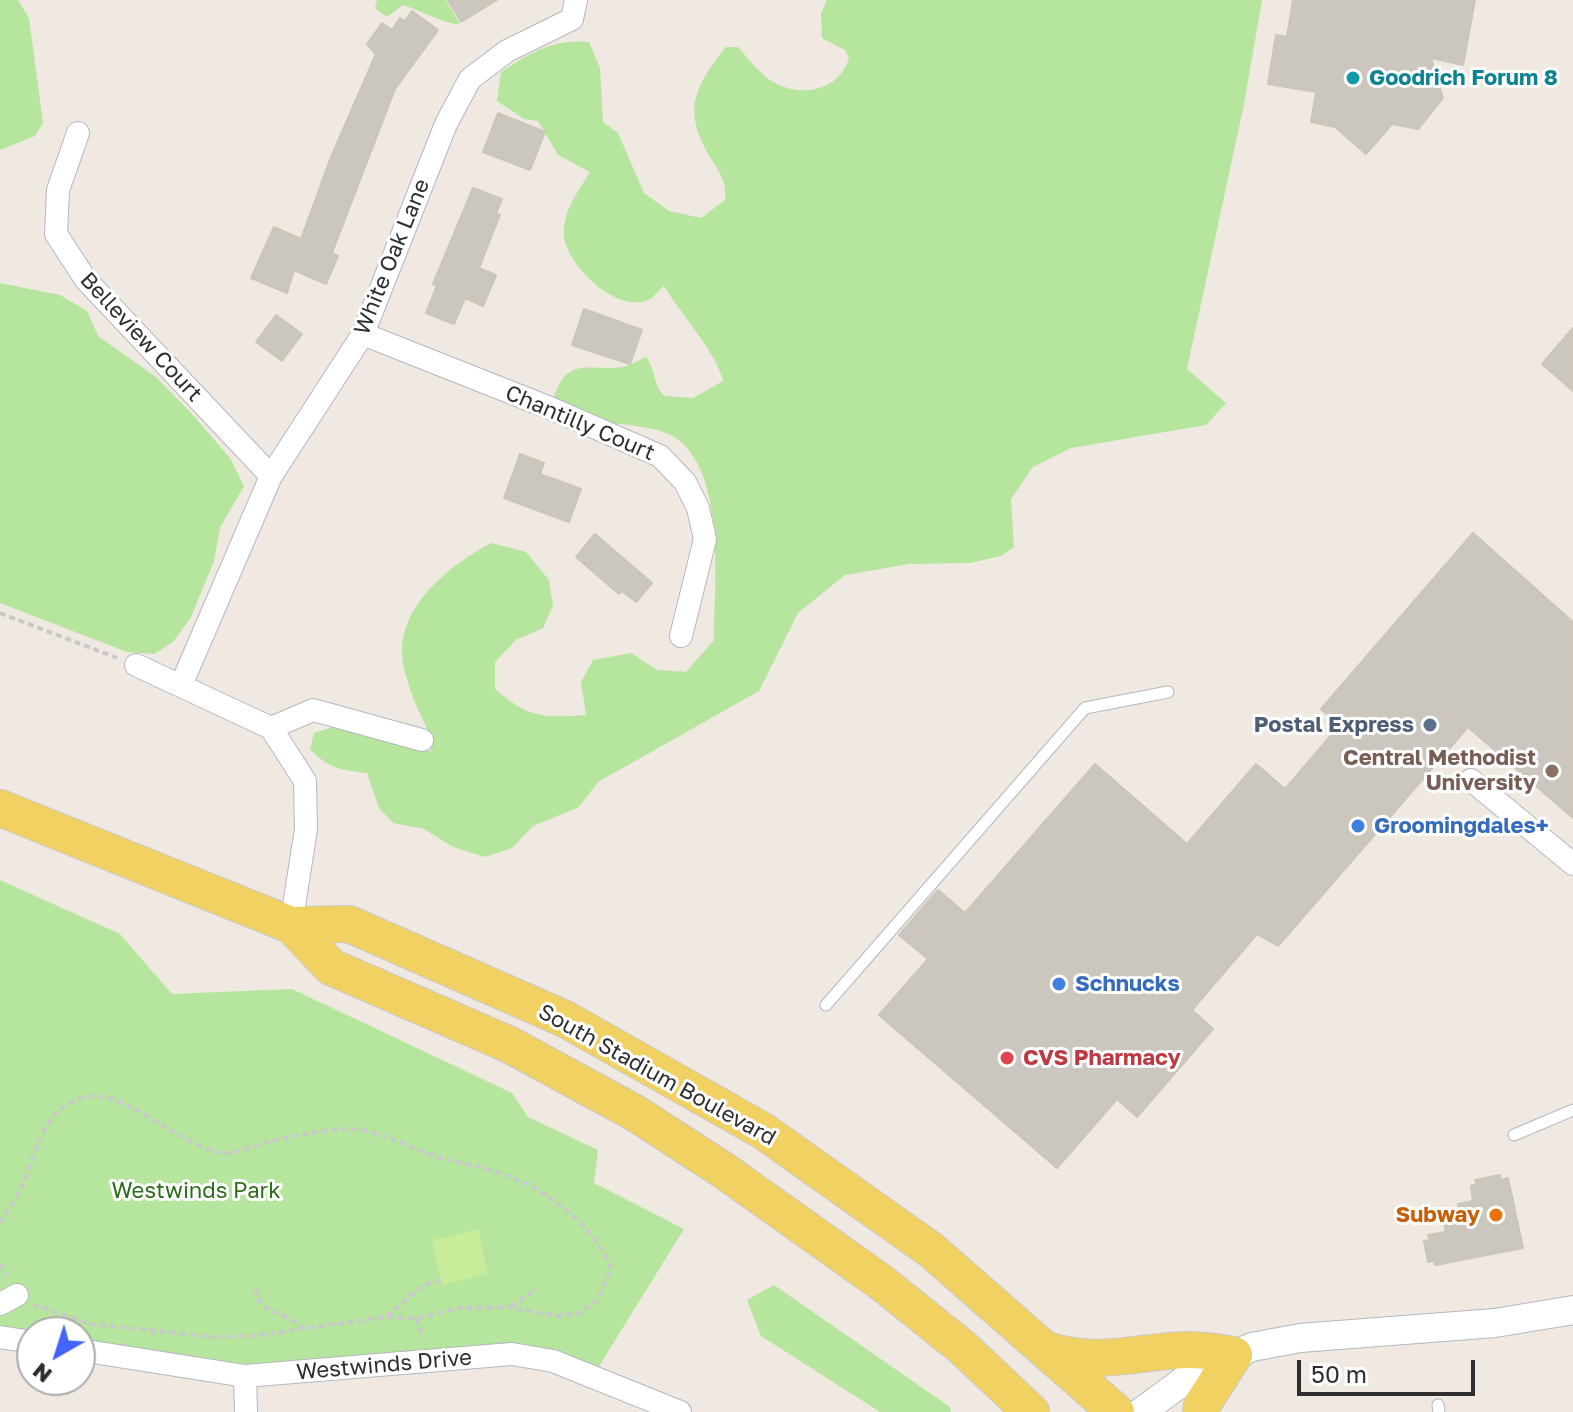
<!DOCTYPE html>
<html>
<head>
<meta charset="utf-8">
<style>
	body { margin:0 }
	#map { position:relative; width:1573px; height:1412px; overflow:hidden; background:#efe9e1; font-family:"Golos Text",sans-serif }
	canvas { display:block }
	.north { position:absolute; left:16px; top:1316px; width:80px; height:80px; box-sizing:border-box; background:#fff; border:2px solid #ababab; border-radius:50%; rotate:219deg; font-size:22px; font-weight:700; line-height:32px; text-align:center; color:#2e2e2e }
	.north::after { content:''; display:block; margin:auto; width:28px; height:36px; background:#4264fb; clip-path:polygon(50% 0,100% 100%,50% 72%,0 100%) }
	.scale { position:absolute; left:1297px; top:1360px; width:178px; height:36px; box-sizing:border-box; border:4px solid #2e2e2e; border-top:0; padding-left:10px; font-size:24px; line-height:28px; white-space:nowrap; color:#2e2e2e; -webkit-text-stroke:6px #fff; paint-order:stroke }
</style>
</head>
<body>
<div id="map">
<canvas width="1573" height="1412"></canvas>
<div class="north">N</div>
<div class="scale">50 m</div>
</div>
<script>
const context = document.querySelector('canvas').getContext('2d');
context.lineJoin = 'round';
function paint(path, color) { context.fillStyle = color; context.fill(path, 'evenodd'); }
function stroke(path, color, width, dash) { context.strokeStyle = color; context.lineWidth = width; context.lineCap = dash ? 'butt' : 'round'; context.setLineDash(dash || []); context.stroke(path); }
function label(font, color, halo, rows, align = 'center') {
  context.font = font + ' "Golos Text",sans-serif'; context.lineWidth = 6; context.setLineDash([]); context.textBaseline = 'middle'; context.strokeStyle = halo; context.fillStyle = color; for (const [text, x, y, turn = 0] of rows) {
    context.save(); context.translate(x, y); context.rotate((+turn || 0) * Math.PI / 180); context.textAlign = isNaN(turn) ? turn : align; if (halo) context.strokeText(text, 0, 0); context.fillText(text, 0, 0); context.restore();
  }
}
paint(new Path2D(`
	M 0,0 L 18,0 L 29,18 L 43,123 L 35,136 L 0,150 Z
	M 377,0 L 446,0 L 460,24 C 446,25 420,10 403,5 L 387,17 L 375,8 Z
	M 827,0 L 1262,0 L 1244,104 L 1187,369 L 1226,403 L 1206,425 L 1071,448 L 1033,467 L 1011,499 L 1014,547 L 1001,556 L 970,563 L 909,564 L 845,575 L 798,613 L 759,691 L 598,782 L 579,807 L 533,826 L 512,848 L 485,857 L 453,847 L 424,829 L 393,823 L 379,808 L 367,773 C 342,770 327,768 310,749 L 314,733 L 333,727 L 431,751 C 430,726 422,721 414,700 C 409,687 402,666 402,652 C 402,602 452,564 491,543 L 526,552 L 549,580 L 553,606 L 543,628 L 516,640 L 495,662 L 495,689 C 529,718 542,718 586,715 L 581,682 L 593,660 L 631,653 L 657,670 L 686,672 L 714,640 C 714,583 730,447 657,430 C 612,419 592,430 554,397 C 568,355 589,372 622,367 C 630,366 638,360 646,357 C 656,371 653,383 664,396 L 693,398 L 723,381 C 717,353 680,313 664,286 C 660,289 655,296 650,299 C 618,316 566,265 564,235 C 563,210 578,192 590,172 L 558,155 L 538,121 L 524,119 L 497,101 L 501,72 C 531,53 552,39 589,42 L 600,68 L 603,122 L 618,133 L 644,193 L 669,211 L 701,218 L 725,200 C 727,183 721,175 712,160 C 682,112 693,88 726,47 L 738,47 C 748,58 758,72 770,80 C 799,99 839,92 849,58 L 845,50 L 822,38 L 821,13 Z
	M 0,283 L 60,295 L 87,311 L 98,336 L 156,377 L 193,415 L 230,458 L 244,486 L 220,528 L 214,561 L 191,617 L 173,642 L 154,654 L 127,652 L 0,603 Z
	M 0,880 L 120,934 L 172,994 L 292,989 L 512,1093 L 528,1117 L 598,1150 L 594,1183 L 684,1229 L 593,1376 L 553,1361 L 245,1376 L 80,1350 L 80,1332 L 32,1332 L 0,1337 Z
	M 774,1285 L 950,1407 L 951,1412 L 880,1412 L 761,1336 L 747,1300 Z`), '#b6e59e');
paint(new Path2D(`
	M 478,1229 L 488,1274 L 442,1285 L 432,1240 Z`), '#c9ec9a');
const building = new Path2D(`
	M 448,0 L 497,0 L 461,22 Z
	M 1293,0 L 1475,0 L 1463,65 L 1431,58 L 1443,98 L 1418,129 L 1392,124 L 1366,154 L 1335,127 L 1311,122 L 1316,92 L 1268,84 L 1276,35 L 1287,37 Z
	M 412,11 L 438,30 L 395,89 L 332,253 L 338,256 L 326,284 L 294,270 L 287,293 L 251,278 L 274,227 L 301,239 L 331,157 L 376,54 L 367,44 L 382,23 L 392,30 L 400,18 L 405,21 Z
	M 498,113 L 545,132 L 530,170 L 483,152 Z
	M 473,188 L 502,199 L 496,214 L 500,215 L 479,268 L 496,275 L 483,306 L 465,298 L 454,324 L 426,313 L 437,286 L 433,284 Z
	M 584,309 L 642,330 L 630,364 L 572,345 Z
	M 276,315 L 302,334 L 282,361 L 256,342 Z
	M 1573,328 L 1573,391 L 1542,364 Z
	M 520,454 L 544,463 L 540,474 L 581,489 L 569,522 L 504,498 Z
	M 1473,533 L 1573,622 L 1573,818 L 1468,727 L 1278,946 L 1257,934 L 1192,1010 L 1213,1029 L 1137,1117 L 1117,1099 L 1057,1168 L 879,1015 L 928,959 L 899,935 L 938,890 L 965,913 L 1095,764 L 1187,844 L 1256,764 L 1285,789 L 1340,725 L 1321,709 Z
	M 595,534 L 652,583 L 636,602 L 622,591 L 619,594 L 576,557 Z
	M 1500,1175 L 1500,1180 L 1508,1178 L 1523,1248 L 1435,1265 L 1434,1261 L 1428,1262 L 1424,1241 L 1430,1240 L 1428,1235 L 1446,1232 L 1443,1219 L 1460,1215 L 1458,1204 L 1473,1201 L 1471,1186 L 1477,1184 L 1475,1180 Z`);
paint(building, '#cbc7bf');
stroke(building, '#cbc5ba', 2);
const service = new Path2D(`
	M 826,1005 L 1085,708 L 1168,692
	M 1514,1135 L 1573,1110
	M 1438,1405 L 1439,1412`);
const minor = new Path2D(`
	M 78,133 L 58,190 L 56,234 L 86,280 L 271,476
	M 363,334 L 550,408 L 660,456 L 685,482 L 698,508 L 705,539 L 681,636
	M 136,665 L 271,728 L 313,710 L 422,740
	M 182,683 L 271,476 L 363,334 L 446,124 L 470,79 L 507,51 L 572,19 L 576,0
	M 271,728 L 305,781 L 306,829 L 291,925
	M 1471,780 L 1573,864
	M 0,1304 L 17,1295
	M 0,1337 L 32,1342
	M 80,1350 L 245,1376 L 512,1354 L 553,1361 L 680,1412
	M 245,1376 L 246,1412`);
const tertiary = new Path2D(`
	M 1141,1412 L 1193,1374 L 1252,1347 L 1300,1338 L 1495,1323 L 1573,1310`);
const primary = new Path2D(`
	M 0,808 L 291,925 L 349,924 L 565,1019 L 763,1131 L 931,1250 L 1116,1412
	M 291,925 L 331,967 L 510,1045 L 635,1113 L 723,1170 L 882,1283 L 963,1348 L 1031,1412
	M 1050,1351 C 1102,1367 1139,1350 1191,1350 C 1205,1350 1220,1353 1234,1355 L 1202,1405 L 1201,1412`);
stroke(service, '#b4b7c1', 13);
stroke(minor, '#b4b7c1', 24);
stroke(tertiary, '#b4b7c1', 30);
stroke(primary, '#c9c9c9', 38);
stroke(new Path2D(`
	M 0,613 L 117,658
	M 0,1223 C 7,1211 16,1199 22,1186 C 36,1152 43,1107 85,1097 C 121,1088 177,1142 217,1152 C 233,1156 249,1147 264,1143 C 289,1137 316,1131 342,1129 C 375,1127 404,1146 434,1156 C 459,1164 487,1167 511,1177 C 550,1193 597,1228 611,1269 L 597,1300 L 579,1313 L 557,1316 L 509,1307 L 460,1308 L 417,1318 L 385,1317 L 252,1336 L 212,1337 L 91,1324 L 34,1305
	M 0,1264 L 6,1276
	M 257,1289 L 256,1296 C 265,1315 291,1313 304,1330
	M 511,1306 L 537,1289
	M 387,1316 L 424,1285 L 441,1280
	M 417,1318 L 423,1339`), '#c9c9c9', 4, [6, 4]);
stroke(service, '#fff', 11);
stroke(minor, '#fff', 22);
stroke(tertiary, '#fff', 28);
stroke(primary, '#f2d163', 36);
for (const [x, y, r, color] of [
	[1353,78,8,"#0f9aa8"],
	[1430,725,8,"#5c6f8a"],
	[1552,771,8,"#8d6e63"],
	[1358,826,8,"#3f7fe0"],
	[1059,984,8,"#3f7fe0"],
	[1007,1058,8,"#e0444e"],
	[1496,1215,8,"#e8710a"]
]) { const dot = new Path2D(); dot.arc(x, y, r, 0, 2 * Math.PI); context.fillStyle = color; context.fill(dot); stroke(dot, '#fff', 3); }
label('bold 22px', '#0d838f', '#fff', [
	["Goodrich Forum 8",1369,78]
], 'left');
label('22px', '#2e2e2e', '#fff', [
	["White Oak Lane",392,257,-68],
	["Belleview Court",141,337,47],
	["Chantilly Court",580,423,23],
	["South Stadium Boulevard",657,1075,29],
	["Westwinds Drive",384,1365,-5]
]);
label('bold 22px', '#4e5e75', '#fff', [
	["Postal Express",1414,725]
], 'right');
label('bold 22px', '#785e54', '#fff', [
	["Central Methodist",1536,758],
	["University",1536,783]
], 'right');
label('bold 22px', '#366cbe', '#fff', [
	["Groomingdales+",1374,826],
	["Schnucks",1075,984]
], 'left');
label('bold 22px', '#be3a42', '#fff', [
	["CVS Pharmacy",1023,1058]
], 'left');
label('22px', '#2c6e1b', '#fff', [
	["Westwinds Park",196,1191]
]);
label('bold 22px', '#c56008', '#fff', [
	["Subway",1480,1215]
], 'right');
</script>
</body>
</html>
